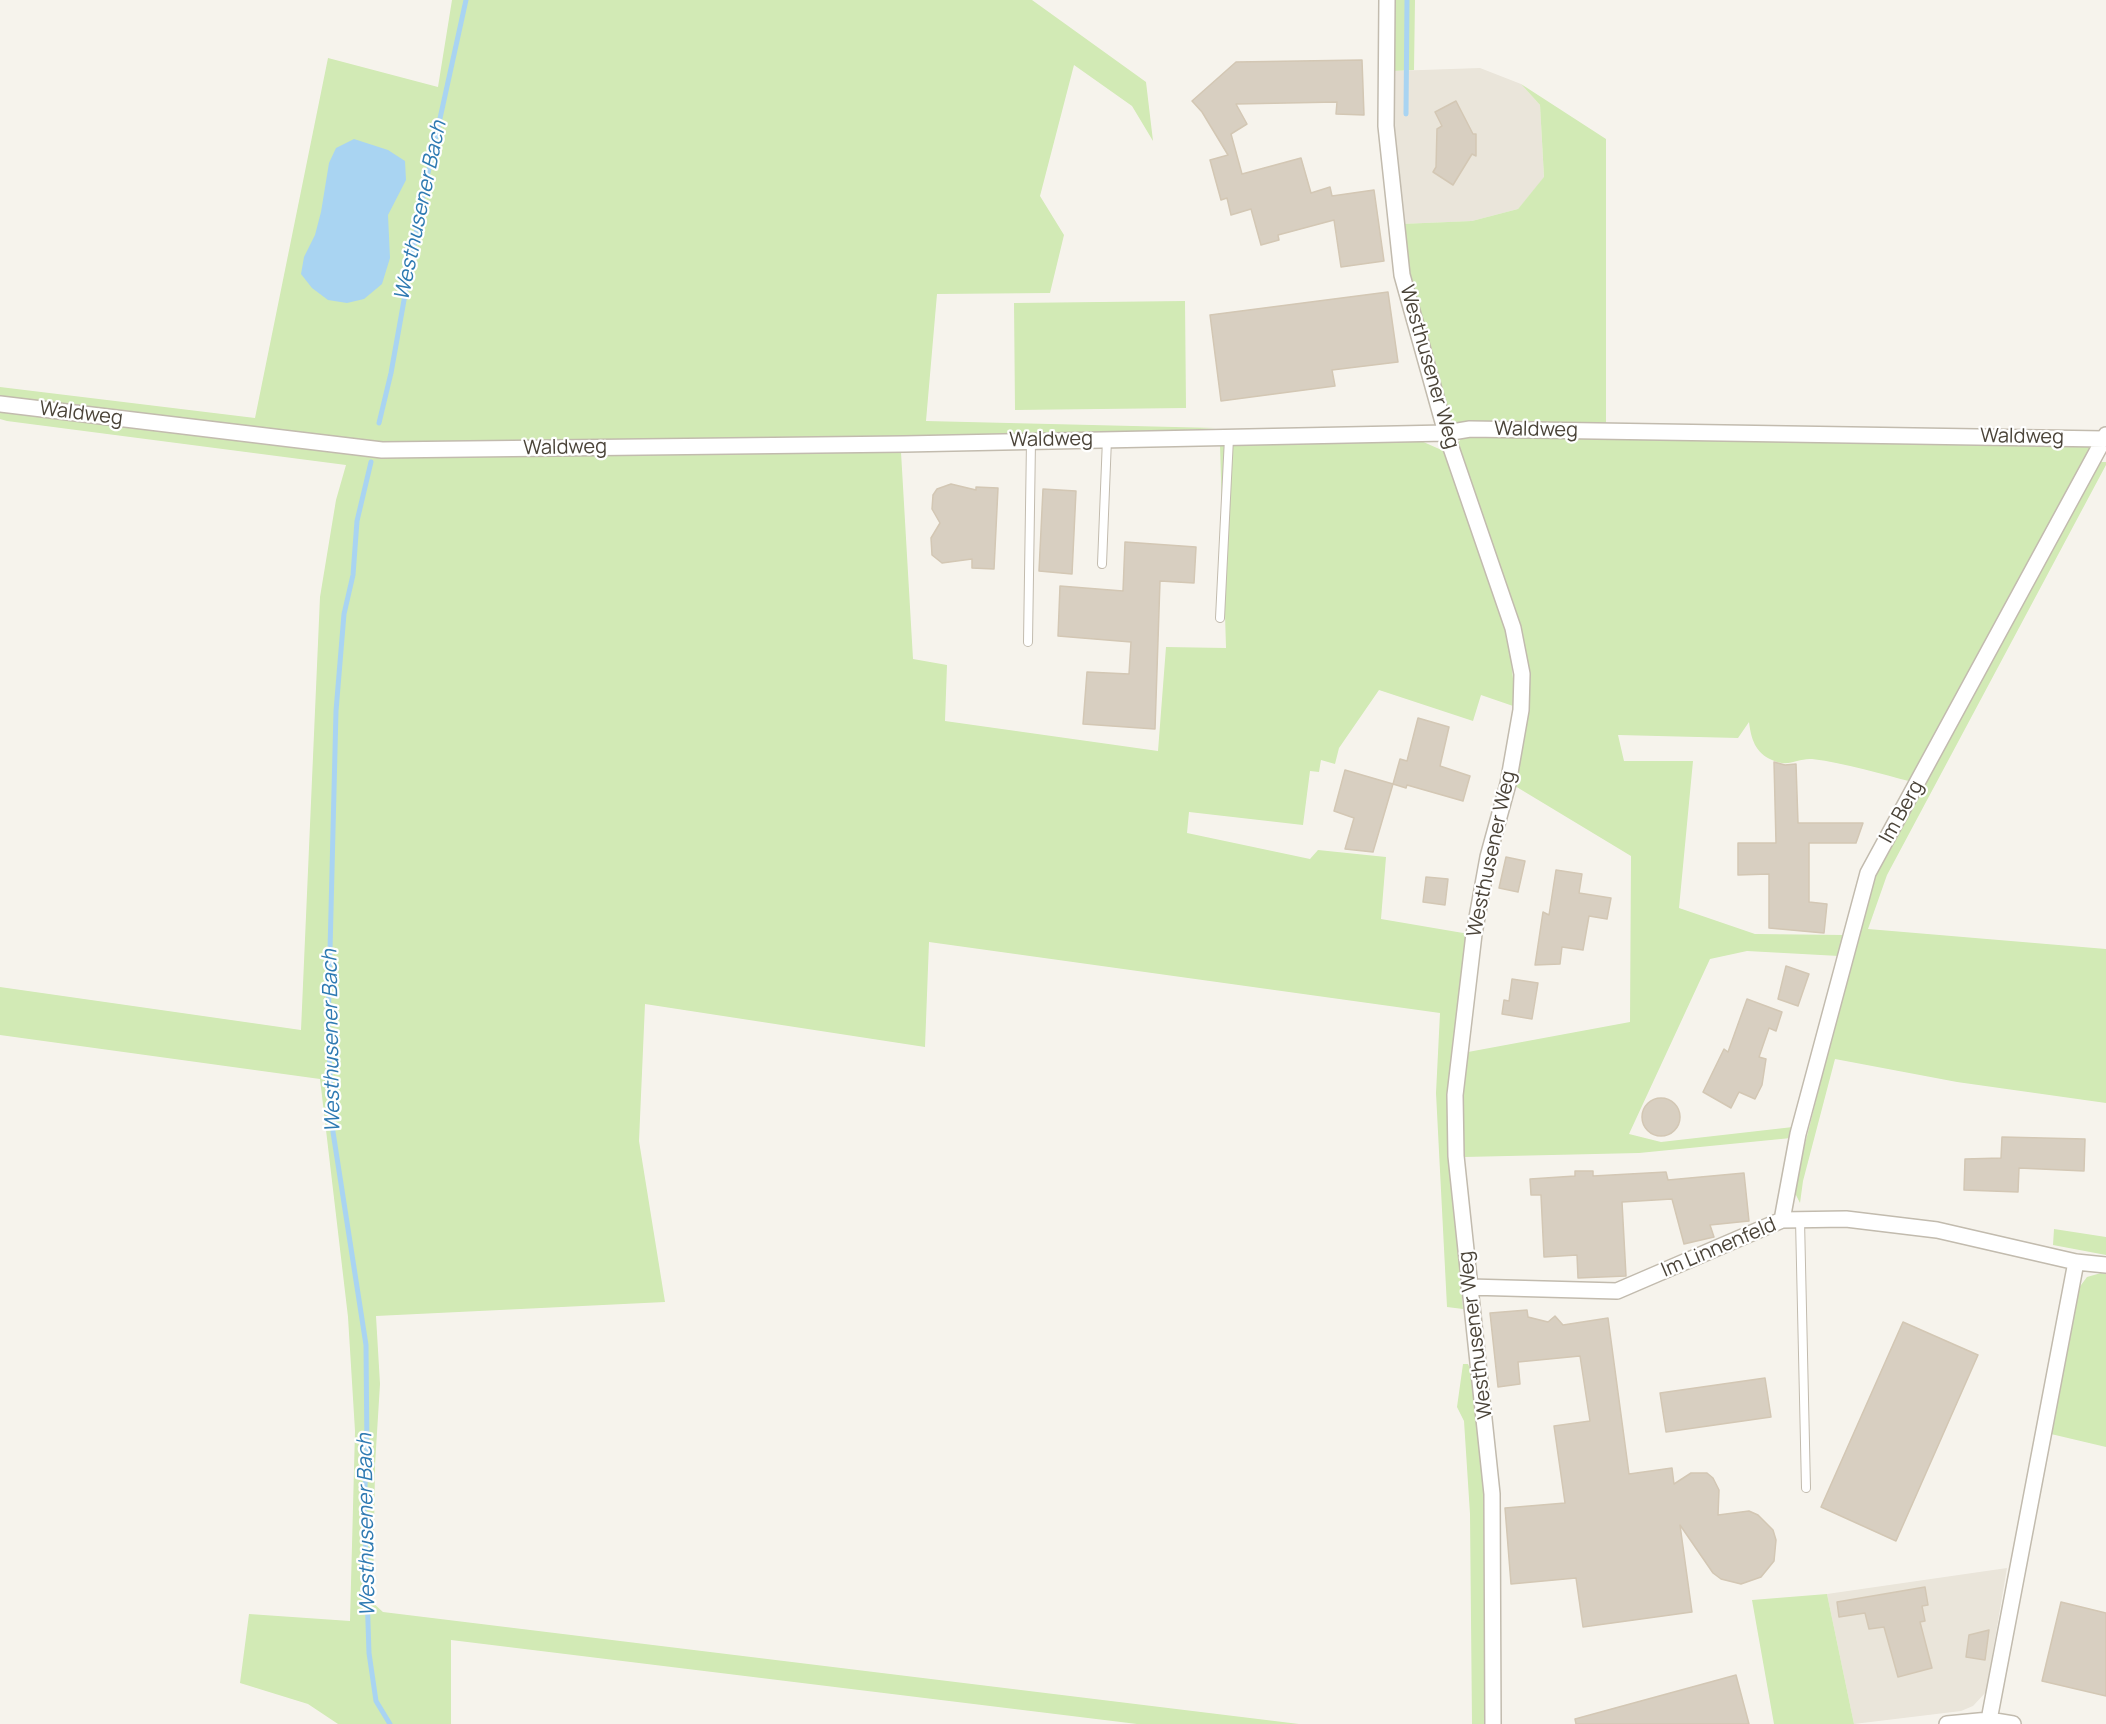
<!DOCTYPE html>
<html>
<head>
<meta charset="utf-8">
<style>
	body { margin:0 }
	canvas { display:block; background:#f6f3ec }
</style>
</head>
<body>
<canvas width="2106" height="1724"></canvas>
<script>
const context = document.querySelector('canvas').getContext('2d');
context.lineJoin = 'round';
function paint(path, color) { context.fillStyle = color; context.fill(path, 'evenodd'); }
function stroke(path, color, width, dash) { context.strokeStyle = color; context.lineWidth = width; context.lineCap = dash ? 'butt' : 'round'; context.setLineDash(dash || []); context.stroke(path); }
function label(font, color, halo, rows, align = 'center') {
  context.font = font + ' Manrope,sans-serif'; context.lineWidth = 4.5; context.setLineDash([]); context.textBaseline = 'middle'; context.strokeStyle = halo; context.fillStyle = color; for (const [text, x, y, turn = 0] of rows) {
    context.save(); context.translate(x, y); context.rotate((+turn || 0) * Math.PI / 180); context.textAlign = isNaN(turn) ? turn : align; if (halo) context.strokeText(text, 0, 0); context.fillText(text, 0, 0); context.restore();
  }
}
paint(new Path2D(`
	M 1480,68 L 1521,84 L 1540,105 L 1544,178 L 1518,209 L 1472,221 L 1401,224 L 1392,127 L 1393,71 Z
	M 2007,1568 L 1986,1692 L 1973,1706 L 1961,1711 L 1854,1724 L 1827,1594 Z`), '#eae5da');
paint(new Path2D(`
	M 452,0 L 1032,0 L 1146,82 L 1153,141 L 1132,106 L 1074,65 L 1040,196 L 1064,235 L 1050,293 L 937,294 L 926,421 L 1216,428 L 1104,435 L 388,446 L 0,398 L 0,387 L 255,418 L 328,58 L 438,87 Z
	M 1394,0 L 1415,0 L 1414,70 L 1393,71 Z
	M 1521,84 L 1606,139 L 1606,425 L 1460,425 L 1452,423 L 1447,415 L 1411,282 L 1401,224 L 1472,221 L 1518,209 L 1544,177 L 1540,105 Z
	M 1185,301 L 1186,408 L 1015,410 L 1014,303 Z
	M 0,408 L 349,453 L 901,452 L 913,659 L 947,665 L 945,721 L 1158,751 L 1166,647 L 1226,648 L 1220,445 L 1419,440 L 1446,452 L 1508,631 L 1516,707 L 1481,695 L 1473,721 L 1379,690 L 1339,748 L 1335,764 L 1321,760 L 1319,772 L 1310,771 L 1303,825 L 1189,812 L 1187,833 L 1310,859 L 1318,850 L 1386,857 L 1381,919 L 1469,934 L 1447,1099 L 1450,1158 L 1463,1309 L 1447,1307 L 1436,1093 L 1440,1013 L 929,942 L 925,1047 L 645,1004 L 639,1141 L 665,1302 L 376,1316 L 380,1384 L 375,1465 L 373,1603 L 383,1612 L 1299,1724 L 1137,1724 L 451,1640 L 451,1724 L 338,1724 L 308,1704 L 240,1683 L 249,1614 L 350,1621 L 355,1431 L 348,1317 L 320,1079 L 0,1035 L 0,987 L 301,1030 L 320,597 L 336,500 L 346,465 L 7,421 L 0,419 Z
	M 1463,436 L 2096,445 L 1913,782 C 1880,774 1846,763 1812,759 C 1797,758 1789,768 1772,760 C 1755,753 1751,738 1749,722 L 1738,738 L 1618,735 L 1624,761 L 1693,761 L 1679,908 L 1755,934 L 1844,935 L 1839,956 L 1747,951 L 1710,959 L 1629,1134 L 1661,1142 L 1793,1127 L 1791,1138 L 1639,1153 L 1464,1157 L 1462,1097 L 1468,1052 L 1630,1022 L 1631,856 L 1515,786 L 1528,674 L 1521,630 L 1458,443 Z
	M 2098,462 L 2106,462 L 2106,465 L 1887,875 L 1868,929 L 2106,949 L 2106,1103 L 1957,1082 L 1835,1059 L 1803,1181 L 1800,1203 L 1795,1193 L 1796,1180 L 1872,877 Z
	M 2054,1229 L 2106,1237 L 2106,1255 L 2053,1245 Z
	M 2101,1273 L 2106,1274 L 2106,1447 L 2051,1434 L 2078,1289 L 2087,1277 Z
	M 1463,1364 L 1468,1364 L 1474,1377 L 1484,1493 L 1486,1724 L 1472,1724 L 1470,1514 L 1464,1421 L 1457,1407 Z
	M 1827,1594 L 1854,1724 L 1774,1724 L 1752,1600 Z`), '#d2eab5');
paint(new Path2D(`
	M 354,139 L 388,150 L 405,161 L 406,180 L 388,215 L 390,258 L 382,284 L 364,299 L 347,303 L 328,300 L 312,288 L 301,274 L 304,257 L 315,235 L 321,212 L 329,163 L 336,148 Z`), '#a9d4f2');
stroke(new Path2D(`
	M 1406,114 L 1407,0
	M 379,423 L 391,373 L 421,205 L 466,0
	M 371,462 L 357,521 L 353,575 L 344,614 L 336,711 L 328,1030 L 333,1132 L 366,1345 L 367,1454 L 364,1502 L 369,1653 L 376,1701 L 390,1724`), '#a9d4f2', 5);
const building = new Path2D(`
	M 1362,60 L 1364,115 L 1336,114 L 1337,102 L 1236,104 L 1247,124 L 1231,134 L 1242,174 L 1301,158 L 1311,193 L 1330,187 L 1332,196 L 1374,190 L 1384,261 L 1341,267 L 1334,220 L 1278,235 L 1279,240 L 1261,245 L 1251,209 L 1231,215 L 1227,198 L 1221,200 L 1210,160 L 1228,155 L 1202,112 L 1192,101 L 1236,62 Z
	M 1456,101 L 1473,134 L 1476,134 L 1476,156 L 1472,154 L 1453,185 L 1433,172 L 1436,167 L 1437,129 L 1442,126 L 1435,112 Z
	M 1388,292 L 1398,362 L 1332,370 L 1335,386 L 1221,401 L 1210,315 Z
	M 951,484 L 976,490 L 976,487 L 998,488 L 994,569 L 972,568 L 972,559 L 942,563 L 932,555 L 931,538 L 940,523 L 932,509 L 933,495 L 937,489 Z
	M 1043,489 L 1076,491 L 1072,574 L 1039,571 Z
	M 1125,542 L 1196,547 L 1194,583 L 1160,581 L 1155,729 L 1083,724 L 1087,672 L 1129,674 L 1131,642 L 1058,636 L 1060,586 L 1123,591 Z
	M 1418,718 L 1449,727 L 1440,766 L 1470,776 L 1463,801 L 1407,785 L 1406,788 L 1393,784 L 1373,852 L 1345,849 L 1354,818 L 1334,811 L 1345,770 L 1393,784 L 1400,759 L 1407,761 Z
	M 1774,762 L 1785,765 L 1796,764 L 1798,823 L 1863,823 L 1856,843 L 1809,843 L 1809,902 L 1827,904 L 1824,933 L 1769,928 L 1769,874 L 1738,875 L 1738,843 L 1776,843 Z
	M 1506,857 L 1525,861 L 1518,892 L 1499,888 Z
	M 1556,870 L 1582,874 L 1579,893 L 1611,898 L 1607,919 L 1589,916 L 1583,950 L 1562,947 L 1560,964 L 1535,965 L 1543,912 L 1549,915 Z
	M 1426,877 L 1448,879 L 1445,905 L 1423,902 Z
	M 1786,966 L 1809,974 L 1798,1006 L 1778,999 Z
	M 1512,979 L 1538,983 L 1532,1019 L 1502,1014 L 1504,1000 L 1509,1001 Z
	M 1747,999 L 1782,1012 L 1776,1031 L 1769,1028 L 1759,1057 L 1766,1059 L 1762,1085 L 1755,1099 L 1739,1092 L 1731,1108 L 1703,1092 L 1724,1049 L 1728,1052 Z
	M1642 1117a19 19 0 1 1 38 0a19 19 0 1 1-38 0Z
	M 2002,1137 L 2085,1139 L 2084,1171 L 2019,1168 L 2018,1192 L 1964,1190 L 1965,1159 L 2001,1158 Z
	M 1575,1171 L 1593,1171 L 1593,1176 L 1666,1172 L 1668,1180 L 1744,1173 L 1749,1221 L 1710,1225 L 1714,1237 L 1684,1244 L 1672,1199 L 1622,1202 L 1626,1276 L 1578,1278 L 1577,1255 L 1544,1257 L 1541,1195 L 1531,1195 L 1530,1179 L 1575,1176 Z
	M 1527,1310 L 1528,1317 L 1548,1322 L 1555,1316 L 1563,1325 L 1608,1318 L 1629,1474 L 1672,1468 L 1674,1484 L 1691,1473 L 1707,1473 L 1713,1478 L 1719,1490 L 1718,1515 L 1749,1511 L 1758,1515 L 1773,1530 L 1776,1540 L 1774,1561 L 1761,1577 L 1741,1584 L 1721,1579 L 1713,1573 L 1680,1525 L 1692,1612 L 1583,1627 L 1576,1578 L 1511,1584 L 1505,1508 L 1565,1503 L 1554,1426 L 1590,1421 L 1580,1356 L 1518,1362 L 1520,1384 L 1498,1387 L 1490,1313 Z
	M 1903,1322 L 1978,1355 L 1896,1541 L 1821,1507 Z
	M 1765,1378 L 1771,1417 L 1666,1432 L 1660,1393 Z
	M 1925,1587 L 1928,1605 L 1922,1606 L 1925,1621 L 1920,1622 L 1932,1668 L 1898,1677 L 1884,1627 L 1869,1629 L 1865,1613 L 1839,1617 L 1837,1602 Z
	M 2061,1602 L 2106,1613 L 2106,1696 L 2042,1681 Z
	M 1989,1630 L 1985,1660 L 1966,1657 L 1969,1635 Z
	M 1736,1675 L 1749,1724 L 1576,1724 L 1575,1719 Z`);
paint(building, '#d8cfc1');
stroke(building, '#d3c7b4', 1.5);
const service = new Path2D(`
	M 1102,564 L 1107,439
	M 1220,618 L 1229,438
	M 1028,642 L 1031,441
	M 1800,1220 L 1806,1488`);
const minor = new Path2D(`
	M 1387,0 L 1386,126 L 1402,275 L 1446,433 L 1513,628 L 1522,674 L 1521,710 L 1508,784 L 1488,857 L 1474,934 L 1455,1095 L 1456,1156 L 1492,1494 L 1493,1724
	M 0,404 L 382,450 L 904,444 L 1446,433 L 1470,429 L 2104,439
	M 1782,1220 L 1798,1134 L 1868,873 L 2106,435
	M 1469,1287 L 1617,1291 L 1782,1220 L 1846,1219 L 1937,1230 L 2076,1262 L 2106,1265
	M 1989,1720 L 2076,1262
	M 1947,1724 L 1989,1720 L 2013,1724`);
stroke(service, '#c2bbae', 10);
stroke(minor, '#c2bbae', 18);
stroke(service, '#fff', 8);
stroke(minor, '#fff', 15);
label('20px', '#4b4439', '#fff', [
	["Westhusener Weg",1429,367,74],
	["Waldweg",81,414,7],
	["Waldweg",1536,430,1],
	["Waldweg",2022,437,1],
	["Waldweg",1051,440,-1],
	["Waldweg",565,448,-1],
	["Im Berg",1902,812,-61],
	["Westhusener Weg",1492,854,-78],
	["Im Linnenfeld",1719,1248,-23],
	["Westhusener Weg",1476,1335,-97]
]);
label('italic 21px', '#2e7ab2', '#fff', [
	["Westhusener Bach",421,211,-78],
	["Westhusener Bach",332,1041,-91],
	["Westhusener Bach",367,1525,-91]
]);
</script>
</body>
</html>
